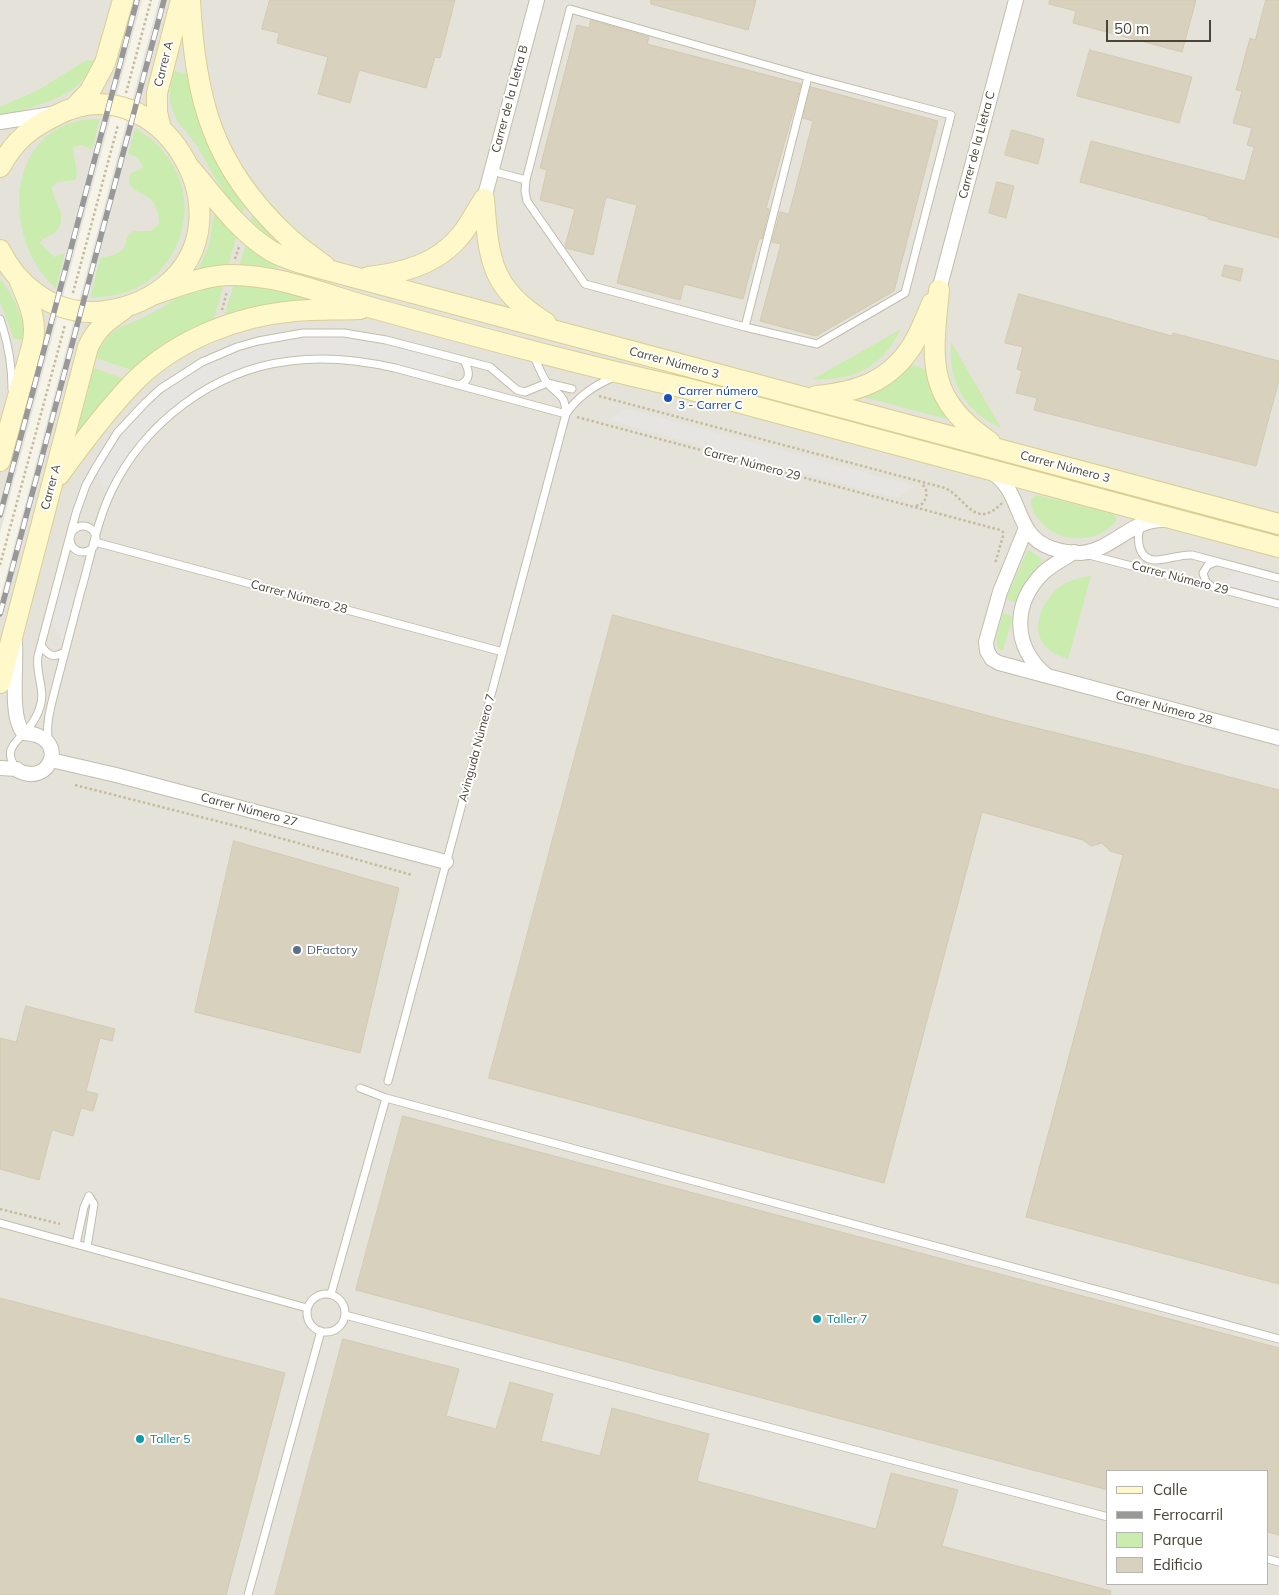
<!DOCTYPE html>
<html>
<head>
<meta charset="utf-8">
<style>
	body { margin:0 }
	#map { position:relative; width:1279px; height:1595px; overflow:hidden; background:#f6f3e9; font-family:Mulish,sans-serif }
	canvas { display:block }
	.legend { position:absolute; left:1106px; top:1470px; width:162px; height:115px; box-sizing:border-box; background:#fff; border:1px solid #b7b5af; margin:0; padding:6px 9px; list-style:none; font-size:15px; color:#4a4536 }
	.legend li { display:flex; align-items:center; gap:10px; height:25px }
	.legend b { width:25px; border:1px solid #b7b5af }
	.scale { position:absolute; left:1106px; top:20px; width:105px; height:22px; box-sizing:border-box; border:2px solid #4a4536; border-top:0; padding-left:6px; font-size:15px; line-height:18px; white-space:nowrap; color:#4a4536; -webkit-text-stroke:4px #fff; paint-order:stroke }
</style>
</head>
<body>
<div id="map">
<canvas width="1279" height="1595"></canvas>
<ul class="legend">
<li><b style="height:6px;background:#fff8ca"></b>Calle</li>
<li><b style="height:6px;background:#989898"></b>Ferrocarril</li>
<li><b style="height:14px;background:#caedaf"></b>Parque</li>
<li><b style="height:14px;background:#d8d1bd"></b>Edificio</li>
</ul>
<div class="scale">50 m</div>
</div>
<script>
const context = document.querySelector('canvas').getContext('2d');
context.lineJoin = 'round';
function paint(path, color) { context.fillStyle = color; context.fill(path, 'evenodd'); }
function stroke(path, color, width, dash) { context.strokeStyle = color; context.lineWidth = width; context.lineCap = dash ? 'butt' : 'round'; context.setLineDash(dash || []); context.stroke(path); }
function label(font, color, halo, rows, align = 'center') {
  context.font = font + ' Mulish,sans-serif'; context.lineWidth = 4; context.setLineDash([]); context.textBaseline = 'middle'; context.strokeStyle = halo; context.fillStyle = color; for (const [text, x, y, turn = 0] of rows) {
    context.save(); context.translate(x, y); context.rotate((+turn || 0) * Math.PI / 180); context.textAlign = isNaN(turn) ? turn : align; if (halo) context.strokeText(text, 0, 0); context.fillText(text, 0, 0); context.restore();
  }
}
paint(new Path2D(`
	M 0,0 L 142,0 L 0,533 Z
	M 159,0 L 1279,0 L 1279,1595 L 0,1595 L 0,599 ZM 1108,1471 L 1268,1471 L 1268,1584 L 1108,1584 Z`), '#e5e2da');
paint(new Path2D(`
	M 88,60 L 94,61 C 91,68 87,75 82,81 C 65,100 24,110 0,116 L 0,107 L 40,89 L 83,62 Z
	M 173,71 L 192,75 L 246,201 L 242,214 C 220,191 211,169 195,143 C 188,133 177,124 173,112 C 168,98 170,85 173,71 Z
	M 100,119 L 92,149 L 81,145 L 73,147 L 77,175 L 75,180 L 57,182 L 52,187 C 53,202 68,213 58,229 C 54,236 43,236 40,243 L 54,257 L 65,253 L 56,288 C 0,240 3,118 100,119 Z
	M 135,128 C 181,154 200,208 171,256 C 164,267 154,279 142,285 C 126,294 108,297 90,298 L 100,258 C 113,255 127,254 126,238 L 134,231 L 151,231 L 159,224 C 159,215 156,204 149,198 C 140,191 123,189 131,173 L 139,170 L 143,167 L 137,157 L 128,154 Z
	M 254,211 L 291,248 L 283,249 L 250,223 Z
	M 217,213 L 237,234 L 228,267 L 199,271 L 199,268 L 209,245 L 214,214 Z
	M 246,243 L 277,266 L 277,269 L 239,267 Z
	M 0,279 C 15,298 23,315 25,340 L 14,339 L 0,302 Z
	M 224,284 L 212,325 L 137,372 L 96,358 C 109,324 125,328 152,313 C 159,310 165,305 172,301 C 188,291 206,288 224,284 Z
	M 234,284 L 251,285 L 332,299 L 223,320 Z
	M 901,329 C 882,367 855,381 813,379 Z
	M 951,342 L 1001,428 C 964,411 948,382 951,342 Z
	M 910,364 L 925,369 L 932,391 L 950,420 L 860,396 Z
	M 94,368 L 127,380 L 75,440 Z
	M 1037,495 L 1114,514 L 1117,520 C 1098,545 1058,544 1039,520 C 1034,513 1030,507 1031,499 Z
	M 1029,550 L 1042,559 L 1042,561 L 1025,581 L 1016,603 L 1006,599 L 1027,551 Z
	M 1091,576 L 1068,659 C 1060,656 1053,654 1047,648 C 1028,629 1043,598 1062,585 C 1071,580 1081,577 1091,576 Z
	M 1003,613 L 1013,617 L 1003,650 L 1002,651 L 998,649 L 996,638 Z`), '#caedaf');
paint(new Path2D(`
	M 312,336 L 353,338 L 376,342 L 460,363 L 439,377 L 374,361 L 334,355 L 291,357 L 255,365 L 237,371 L 182,402 L 156,424 L 126,460 L 106,498 L 97,471 L 126,429 L 161,393 L 204,365 L 242,349 L 288,338 Z
	M 627,409 L 915,486 L 897,498 L 607,420 Z
	M 1238,572 L 1279,583 L 1279,600 L 1218,583 Z
	M 65,574 L 77,594 L 64,643 L 52,623 Z`), '#e7e5e1');
const building = new Path2D(`
	M 270,0 L 455,0 L 440,58 L 435,57 L 426,88 L 359,70 L 350,103 L 318,94 L 328,57 L 277,43 L 279,33 L 262,29 Z
	M 651,0 L 756,0 L 748,30 L 651,4 Z
	M 1050,0 L 1196,0 L 1182,52 L 1073,23 L 1076,11 L 1049,4 Z
	M 1266,0 L 1279,0 L 1279,238 L 1208,219 L 1208,217 L 1080,182 L 1091,141 L 1245,181 L 1254,147 L 1247,145 L 1252,128 L 1233,123 L 1242,91 L 1236,90 L 1250,38 L 1255,40 Z
	M 591,20 L 649,37 L 647,44 L 801,84 L 766,208 L 769,209 L 762,239 L 759,238 L 743,299 L 684,284 L 680,300 L 617,283 L 637,205 L 606,197 L 593,255 L 566,248 L 565,246 L 575,209 L 540,200 L 547,170 L 540,168 L 577,25 L 589,28 Z
	M 1090,50 L 1192,77 L 1179,123 L 1077,96 Z
	M 811,87 L 938,121 L 894,291 L 816,336 L 760,321 L 781,244 L 772,242 L 780,212 L 789,214 L 813,121 L 803,118 Z
	M 1012,130 L 1044,139 L 1038,164 L 1005,155 Z
	M 997,182 L 1014,186 L 1006,218 L 989,213 Z
	M 1225,265 L 1243,269 L 1240,281 L 1222,276 Z
	M 1019,294 L 1172,336 L 1173,333 L 1279,361 L 1279,380 L 1256,466 L 1034,410 L 1037,398 L 1016,393 L 1022,371 L 1017,369 L 1023,347 L 1005,343 Z
	M 613,615 L 1008,721 L 1150,756 L 1279,790 L 1279,1284 L 1026,1217 L 1123,855 L 1110,851 L 1102,843 L 1091,846 L 1083,840 L 982,812 L 884,1183 L 489,1078 Z
	M 234,841 L 399,888 L 360,1053 L 195,1012 Z
	M 26,1006 L 115,1029 L 112,1041 L 100,1038 L 86,1091 L 98,1094 L 93,1111 L 81,1108 L 73,1136 L 52,1130 L 39,1180 L 0,1169 L 0,1038 L 16,1042 Z
	M 403,1116 L 1279,1348 L 1279,1535 L 1268,1532 L 1268,1471 L 1108,1471 L 1108,1490 L 356,1290 Z
	M 0,1298 L 285,1373 L 226,1595 L 0,1595 Z
	M 343,1339 L 459,1369 L 446,1416 L 496,1429 L 510,1382 L 553,1394 L 541,1441 L 600,1456 L 612,1408 L 709,1434 L 697,1481 L 876,1529 L 891,1473 L 958,1490 L 942,1546 L 1111,1591 L 1110,1595 L 275,1595 Z`);
paint(building, '#d8d1bd');
stroke(building, '#d4cab0', 1);
const service = new Path2D(`
	M 570,9 L 808,77 L 951,115 L 905,293 L 817,344 L 745,327 L 585,284 L 527,201 L 525,191 L 526,180 Z
	M 492,171 L 526,180
	M 0,319 C 8,342 12,364 12,389
	M 745,327 L 808,77
	M 459,385 C 471,381 470,371 464,361
	M 566,414 C 577,397 595,385 614,377
	M 1142,525 C 1138,532 1138,537 1139,545 C 1145,573 1174,553 1192,555 L 1279,578
	M70 539a13 13 0 1 1 26 0a13 13 0 1 1-26 0Z
	M 95,542 L 503,652
	M 1089,555 L 1279,604
	M 1211,586 L 1206,582 L 1203,573 L 1208,565 L 1216,562
	M 41,645 C 47,655 54,659 64,652
	M 48,742 C 48,735 47,729 48,723 C 49,711 53,698 56,686 C 64,655 72,625 80,594 C 90,561 96,524 111,492 C 144,423 213,370 290,361 C 326,356 360,360 395,368 L 566,414
	M 17,769 C 4,753 12,745 24,733 C 30,727 36,718 39,710 C 47,691 35,675 38,656 L 76,513 L 86,485 L 96,467 L 117,433 L 145,403 L 160,389 L 202,362 L 237,347 L 258,341 L 303,333 L 344,333 L 386,340 L 490,367 L 517,390 L 525,392 L 547,383 L 572,389
	M 388,1081 L 566,414 C 565,394 560,397 548,384 C 542,377 538,364 533,355
	M 360,1088 L 386,1098
	M 0,1223 L 307,1308
	M 76,1244 L 84,1207 L 89,1196
	M 87,1247 L 94,1204 L 89,1196
	M307 1313a19 19 0 1 1 38 0a19 19 0 1 1-38 0Z
	M 331,1294 L 386,1098 L 1279,1339
	M 345,1315 L 1108,1517
	M 1268,1559 L 1279,1562
	M 248,1595 L 321,1331`);
const minor = new Path2D(`
	M 0,122 L 52,114
	M 484,199 L 537,0
	M 939,290 L 1016,0
	M 991,472 C 1024,492 1013,535 1051,548 C 1060,551 1071,553 1081,553 C 1114,550 1131,518 1166,520
	M 1026,528 L 1000,592 L 986,642 L 987,651 L 992,659 L 999,663 L 1279,738
	M 15,643 C 17,664 9,719 24,733 C 71,735 51,789 17,770
	M 1046,675 C 1012,646 1012,603 1044,572 C 1053,564 1064,559 1074,552
	M 51,760 L 116,775 L 446,862
	M 0,768 L 17,769`);
const secondary = new Path2D(`
	M 190,0 C 195,98 212,166 286,235 C 298,247 312,256 325,266
	M 75,107 L 90,91 L 105,63 L 123,0
	M 161,129 L 157,112 L 157,93 L 181,0
	M 0,167 C 15,140 30,128 57,115 C 159,62 252,217 165,286 C 144,303 119,311 92,312 C 51,312 17,285 0,250
	M 189,167 C 213,195 237,229 268,249 C 278,256 290,259 301,263 L 1279,524
	M 484,199 C 489,261 490,287 546,323
	M 368,277 C 403,273 438,264 461,235 C 470,224 476,211 484,199
	M 939,290 C 932,360 925,398 990,442
	M 155,294 C 179,286 205,275 232,275 C 282,275 328,296 376,309 C 478,337 581,365 685,388 L 1279,547
	M 816,396 C 857,392 889,382 912,346 C 920,333 926,317 932,303
	M 0,461 L 32,346 C 38,323 30,304 20,282
	M 59,475 C 82,443 106,411 133,383 C 175,340 237,316 295,311 C 316,309 338,310 360,309
	M 0,683 L 88,347 C 97,328 107,321 124,309`);
stroke(service, '#c2bdab', 9);
stroke(minor, '#c2bdab', 16);
stroke(secondary, '#d9cf95', 22);
stroke(new Path2D(`
	M 126,93 L 151,0
	M 235,259 L 239,247
	M 73,293 L 118,125
	M 222,310 L 227,291
	M 599,396 L 945,488 C 966,498 975,531 1002,503
	M 577,417 L 1000,530 L 1003,532 L 1003,536 L 995,564
	M 916,506 L 922,504 C 928,497 928,490 922,484
	M 0,565 L 65,325
	M 75,785 L 244,828 L 412,875
	M 0,1209 L 60,1224`), '#c5bb9a', 2.5, [2.5, 2.5]);
stroke(service, '#fff', 7);
stroke(minor, '#fff', 14);
stroke(secondary, '#fff8ca', 20);
const rail = new Path2D(`
	M 0,515 L 137,0
	M 0,614 L 164,0`);
stroke(rail, '#989898', 5.5);
stroke(rail, '#fff', 4, [11]);
for (const [x, y, r, color] of [
	[668,398,5,"#1a4fb4"],
	[297,950,5,"#5c6f8a"],
	[817,1319,5,"#0f9aa8"],
	[140,1439,5,"#0f9aa8"]
]) { const dot = new Path2D(); dot.arc(x, y, r, 0, 2 * Math.PI); context.fillStyle = color; context.fill(dot); stroke(dot, '#fff', 2); }
label('12px', '#4a4536', '#fff', [
	["Carrer A",164,64,-76],
	["Carrer de la Lletra B",510,99,-75],
	["Carrer de la Lletra C",977,145,-75],
	["Carrer Número 3",674,363,15],
	["Carrer Número 29",752,464,15],
	["Carrer Número 3",1065,467,15],
	["Carrer A",51,487,-75],
	["Carrer Número 29",1180,578,15],
	["Carrer Número 28",299,597,15],
	["Carrer Número 28",1164,708,15],
	["Avinguda Número 7",477,748,-75],
	["Carrer Número 27",249,810,15]
]);
label('12px', '#164399', '#fff', [
	["Carrer número",678,391],
	["3 - Carrer C",678,405]
], 'left');
label('12px', '#4e5e75', '#fff', [
	["DFactory",307,950]
], 'left');
label('12px', '#0d838f', '#fff', [
	["Taller 7",827,1319],
	["Taller 5",150,1439]
], 'left');
</script>
</body>
</html>
